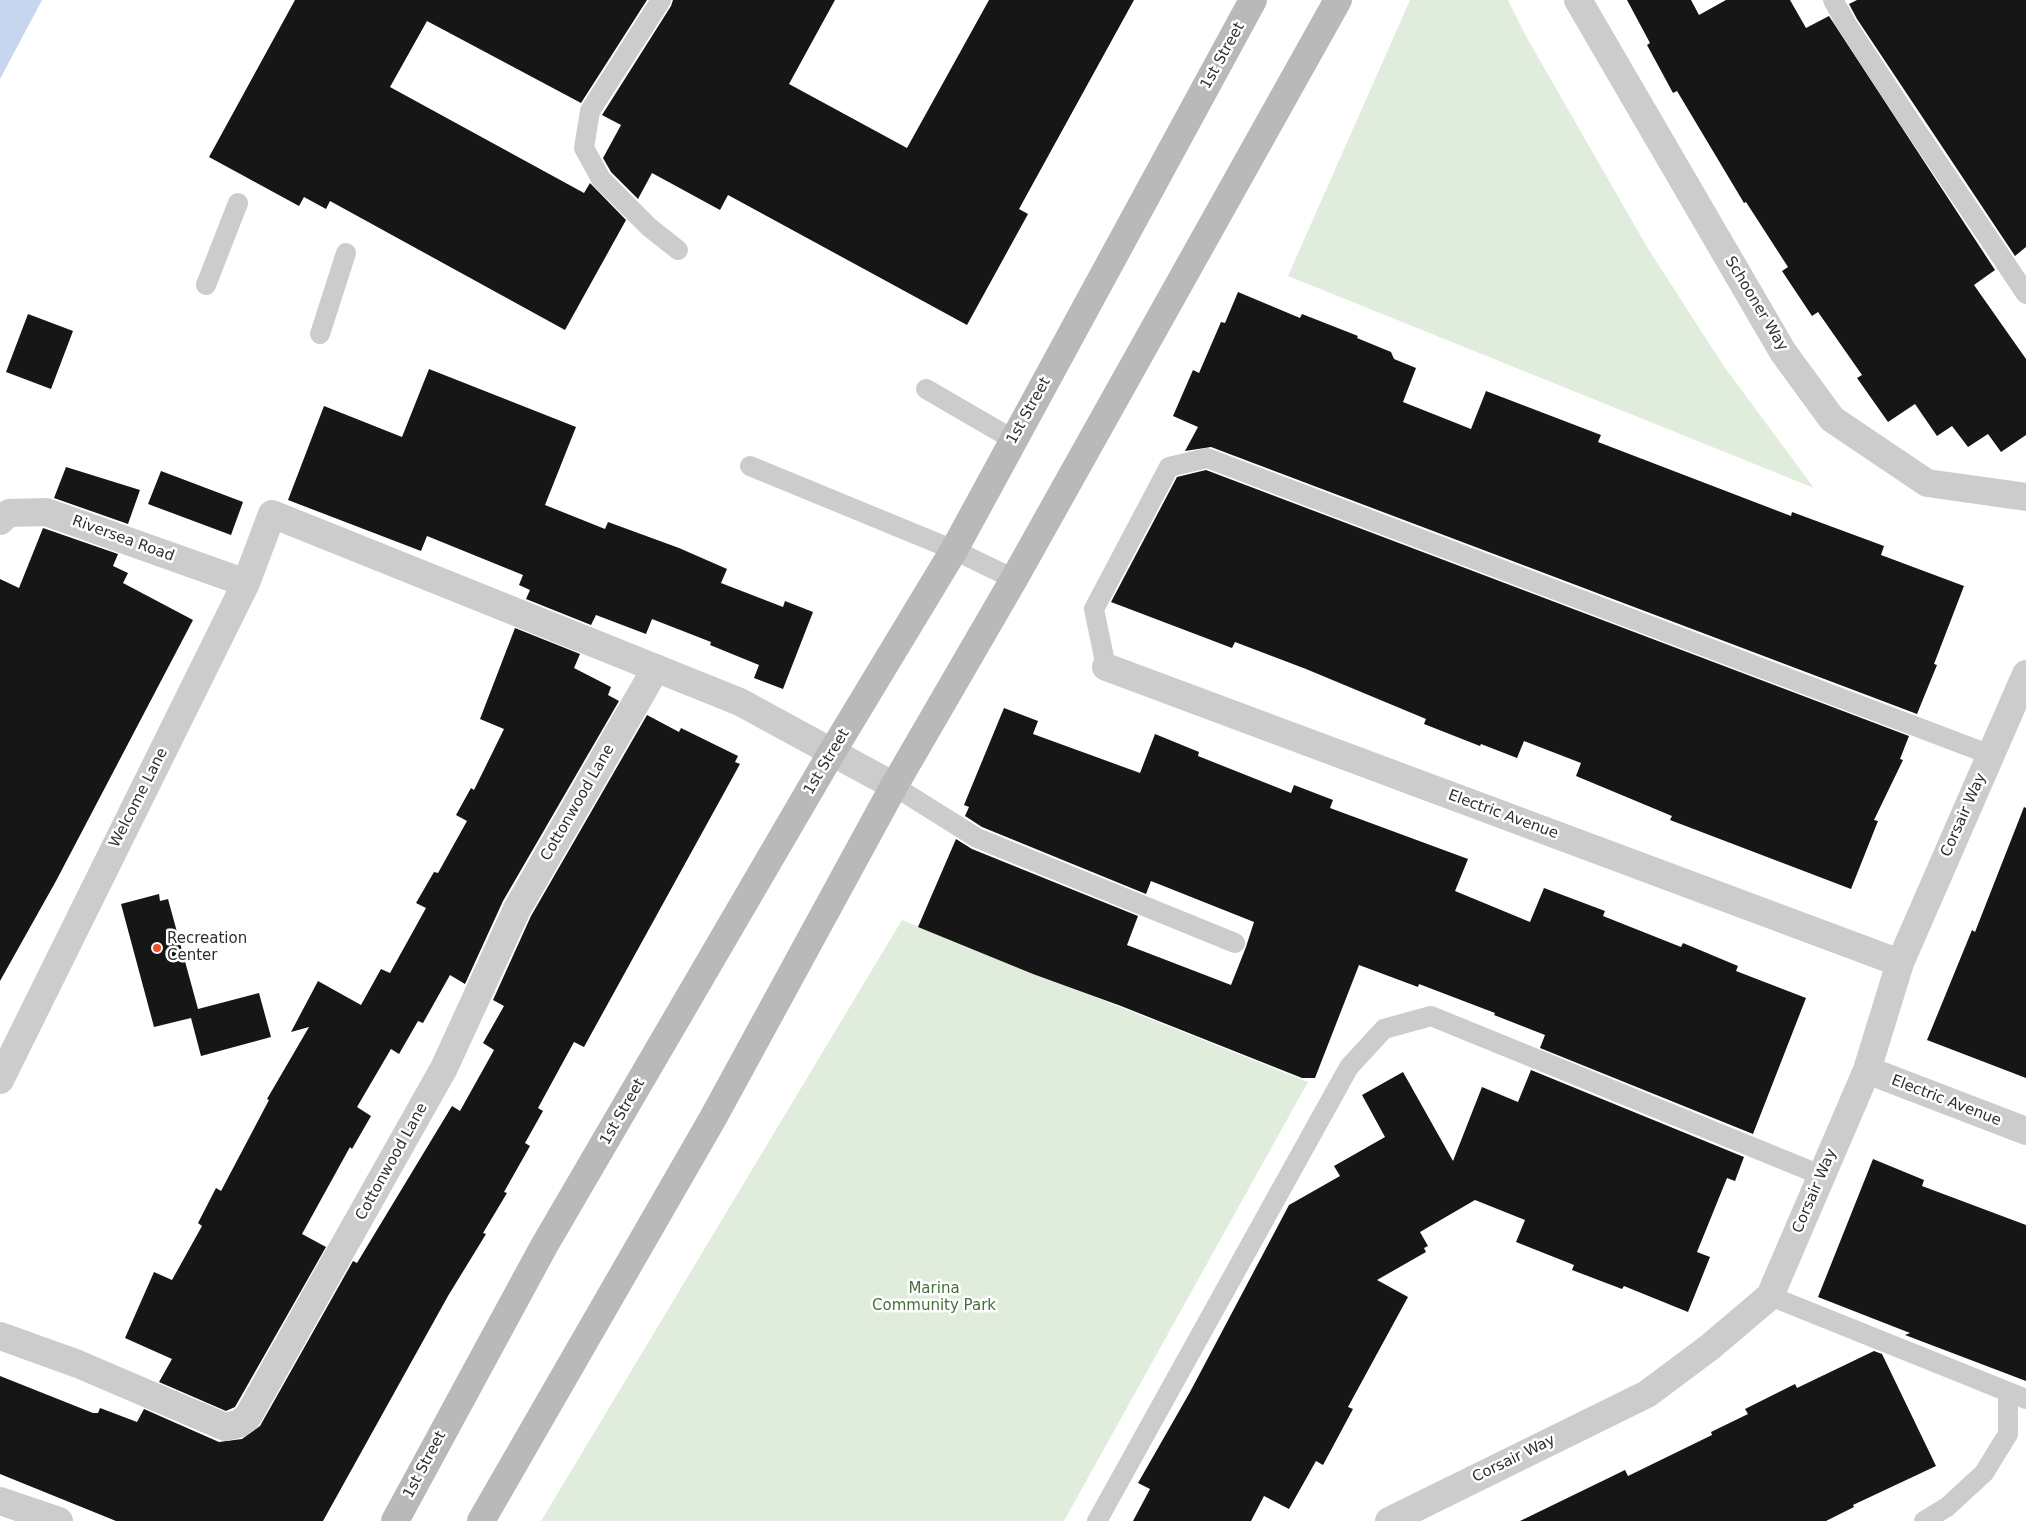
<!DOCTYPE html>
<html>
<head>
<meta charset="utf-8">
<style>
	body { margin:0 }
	canvas { display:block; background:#fff }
</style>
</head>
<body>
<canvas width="2026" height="1521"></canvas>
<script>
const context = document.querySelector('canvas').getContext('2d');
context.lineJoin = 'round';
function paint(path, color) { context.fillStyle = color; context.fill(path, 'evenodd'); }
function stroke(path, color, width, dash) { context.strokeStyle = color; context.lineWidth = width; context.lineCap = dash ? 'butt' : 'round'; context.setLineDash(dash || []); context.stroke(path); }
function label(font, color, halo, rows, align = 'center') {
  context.font = font + ' "DejaVu Sans",sans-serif'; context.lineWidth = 5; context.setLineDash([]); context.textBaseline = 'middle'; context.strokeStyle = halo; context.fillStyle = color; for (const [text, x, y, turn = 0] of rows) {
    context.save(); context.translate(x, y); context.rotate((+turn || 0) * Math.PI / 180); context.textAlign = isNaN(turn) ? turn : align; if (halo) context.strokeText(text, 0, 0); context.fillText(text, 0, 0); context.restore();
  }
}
paint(new Path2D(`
	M 1410,0 L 1508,0 L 1527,38 L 1647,247 L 1723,365 L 1814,488 L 1288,276 Z
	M 902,920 L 1308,1082 L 1064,1521 L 541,1521 Z`), '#e1eddc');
paint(new Path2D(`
	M 0,0 L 42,0 L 0,79 Z`), '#c7d5ee');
paint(new Path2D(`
	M 295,0 L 647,0 L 581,103 L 427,21 L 390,87 L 584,193 L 590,183 L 626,220 L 565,330 L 330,201 L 326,209 L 304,197 L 299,206 L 209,157 Z
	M 673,0 L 835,0 L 789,84 L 907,148 L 989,0 L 1134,0 L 1019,209 L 1028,214 L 967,325 L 728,195 L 720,210 L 652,173 L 638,199 L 611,172 L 603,158 L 621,125 L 602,115 L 671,6 Z
	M 1627,0 L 1691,0 L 1699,15 L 1726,0 L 1790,0 L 1806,28 L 1829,16 L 1995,270 L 1974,285 L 2026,359 L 2026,435 L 2001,452 L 1988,434 L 1968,447 L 1952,426 L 1937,436 L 1915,404 L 1888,422 L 1857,378 L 1862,375 L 1818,312 L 1812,316 L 1782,271 L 1788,267 L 1746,202 L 1744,203 L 1677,91 L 1673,93 L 1647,45 L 1650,43 Z
	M 1857,0 L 2026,0 L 2026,247 L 2015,256 L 1857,19 L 1849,4 Z
	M 1238,292 L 1300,318 L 1302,314 L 1358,336 L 1357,338 L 1391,352 L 1394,359 L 1416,368 L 1403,402 L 1471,429 L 1486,391 L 1601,435 L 1598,442 L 1791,516 L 1792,512 L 1884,546 L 1881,555 L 1964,586 L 1934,664 L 1937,665 L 1917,714 L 1211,447 L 1185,451 L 1198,427 L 1173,416 L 1193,370 L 1199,373 L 1221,322 L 1225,323 Z
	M 28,314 L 73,331 L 51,389 L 6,372 Z
	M 429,369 L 576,427 L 545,505 L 605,529 L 608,522 L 679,548 L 727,569 L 721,583 L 783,607 L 785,601 L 813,612 L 783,689 L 754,678 L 759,665 L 710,645 L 711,642 L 652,619 L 646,634 L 596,615 L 591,625 L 526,599 L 530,590 L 519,585 L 523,575 L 427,536 L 421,551 L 288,500 L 324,406 L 402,437 Z
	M 66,467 L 140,490 L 128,524 L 54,498 Z
	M 1206,470 L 1909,736 L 1900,759 L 1903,760 L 1874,820 L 1878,821 L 1851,889 L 1670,820 L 1672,816 L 1576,776 L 1581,763 L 1524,741 L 1517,758 L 1481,744 L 1480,746 L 1424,724 L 1426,719 L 1306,669 L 1235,642 L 1232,648 L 1111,602 L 1177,477 Z
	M 161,471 L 243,502 L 231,535 L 148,504 Z
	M 43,528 L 118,554 L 113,566 L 128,573 L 123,583 L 193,620 L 56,881 L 0,981 L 0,579 L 19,588 Z
	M 515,628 L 580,654 L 574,668 L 611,687 L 608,695 L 619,701 L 503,901 L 465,984 L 450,975 L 423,1023 L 418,1021 L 399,1054 L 391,1049 L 357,1107 L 371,1116 L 352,1149 L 350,1147 L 302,1234 L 326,1247 L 235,1407 L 226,1411 L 159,1382 L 172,1359 L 125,1338 L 154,1272 L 172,1280 L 202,1226 L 198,1223 L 216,1188 L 221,1191 L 269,1100 L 267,1099 L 309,1027 L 291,1032 L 318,981 L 361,1005 L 381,969 L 390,973 L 426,908 L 416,903 L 434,872 L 438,873 L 467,821 L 456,815 L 471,788 L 474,790 L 504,729 L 480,719 Z
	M 1004,708 L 1038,721 L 1033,734 L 1140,773 L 1155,734 L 1199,752 L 1198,756 L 1291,793 L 1294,785 L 1333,800 L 1330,808 L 1468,859 L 1455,891 L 1530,922 L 1544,888 L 1605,911 L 1603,916 L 1681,947 L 1683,943 L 1738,966 L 1736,971 L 1806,998 L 1753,1134 L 1540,1048 L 1545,1035 L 1494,1015 L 1495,1013 L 1419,984 L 1418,987 L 1359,965 L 1315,1078 L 1302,1078 L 1121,1006 L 1033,974 L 918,927 L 956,839 L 972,849 L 1138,916 L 1127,945 L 1231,985 L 1246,947 L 1254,922 L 1151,881 L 1146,894 L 982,827 L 965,816 L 969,807 L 964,805 Z
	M 647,715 L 679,732 L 681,728 L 738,756 L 735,762 L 740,764 L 584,1047 L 574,1042 L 538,1108 L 543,1111 L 525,1143 L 530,1146 L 504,1192 L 507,1193 L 483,1233 L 486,1234 L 448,1296 L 323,1521 L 116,1521 L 0,1474 L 0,1376 L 93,1413 L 98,1413 L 100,1408 L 137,1422 L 144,1409 L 219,1442 L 242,1439 L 260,1426 L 353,1261 L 357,1263 L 452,1106 L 460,1111 L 494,1050 L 483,1043 L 504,1006 L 493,1000 L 531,916 Z
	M 2024,807 L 2026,808 L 2026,1078 L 1927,1040 L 1972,930 L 1975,932 Z
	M 159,894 L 160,901 L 168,899 L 198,1009 L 259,993 L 271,1037 L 201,1056 L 191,1018 L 154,1027 L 121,904 Z
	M 1531,1070 L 1744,1157 L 1735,1181 L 1727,1178 L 1697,1252 L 1710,1257 L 1688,1312 L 1624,1286 L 1622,1289 L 1572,1270 L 1574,1265 L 1516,1242 L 1525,1220 L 1475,1200 L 1420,1232 L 1428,1246 L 1424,1248 L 1426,1252 L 1377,1280 L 1408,1297 L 1348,1407 L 1353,1409 L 1323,1465 L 1316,1461 L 1289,1509 L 1264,1496 L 1251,1521 L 1133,1521 L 1150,1489 L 1138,1483 L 1190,1392 L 1289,1205 L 1340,1176 L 1334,1166 L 1385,1137 L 1362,1095 L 1403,1072 L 1453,1161 L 1482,1087 L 1518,1102 Z
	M 1873,1159 L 1924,1180 L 1922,1186 L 2026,1225 L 2026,1381 L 1905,1335 L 1910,1333 L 1818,1297 Z
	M 1874,1351 L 1882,1354 L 1936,1466 L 1853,1505 L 1854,1507 L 1826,1521 L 1520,1521 L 1625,1470 L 1628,1476 L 1712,1435 L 1711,1432 L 1748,1414 L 1745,1409 L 1795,1384 L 1797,1388 Z`), '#161616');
stroke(new Path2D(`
	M 661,0 L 590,111 L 584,148 L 601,179 L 649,227 L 678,250
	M 1833,0 L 1847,25 L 1910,121 L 2026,294
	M 206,285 L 238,203
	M 320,334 L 346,253
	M 926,389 L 1014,440
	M 750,466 L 954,550 L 1014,579
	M 1106,667 L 1094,609 L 1169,467 L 1207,458 L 1991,755
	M 894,786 L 977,838 L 1235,943
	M 1770,1296 L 2026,1399
	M 1097,1521 L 1349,1067 L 1384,1029 L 1431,1016 L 1823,1176
	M 1924,1521 L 1947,1507 L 1984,1473 L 2008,1434 L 2008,1392`), '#ccc', 20);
stroke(new Path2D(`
	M 1578,0 L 1783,352 L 1832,419 L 1927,483 L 2026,497
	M 0,521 L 9,513 L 46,512 L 246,583
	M 1106,667 L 1900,963
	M 1867,1070 L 2026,1131
	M 0,1080 L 246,583 L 272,514 L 740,702 L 894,786
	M 0,1336 L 78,1364 L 225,1427 L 238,1424 L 247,1418 L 444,1068 L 517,909 L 656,668
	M 0,1501 L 59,1521
	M 1389,1521 L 1647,1394 L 1710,1347 L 1770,1296 L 1867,1070 L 1900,963 L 2026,674`), '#ccc', 28);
stroke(new Path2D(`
	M 395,1521 L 544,1246 L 832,752 L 954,550 L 1253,0
	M 481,1521 L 713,1118 L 894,786 L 1014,579 L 1338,0`), '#b9b9b9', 28);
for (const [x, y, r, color] of [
	[157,948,5,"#f24a26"]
]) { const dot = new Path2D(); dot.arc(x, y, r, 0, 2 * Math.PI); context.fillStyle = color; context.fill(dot); stroke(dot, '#fff', 2); }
label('15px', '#2f2f2f', '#fff', [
	["1st Street",1223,56,-61],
	["Schooner Way",1756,304,59],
	["1st Street",1029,411,-61],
	["Riversea Road",123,539,20],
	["1st Street",827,762,-59],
	["Welcome Lane",139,798,-63],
	["Cottonwood Lane",578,803,-60],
	["Electric Avenue",1503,815,20],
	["Corsair Way",1964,815,-66],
	["Electric Avenue",1946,1101,21],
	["1st Street",623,1112,-60],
	["Cottonwood Lane",392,1162,-61],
	["Corsair Way",1815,1191,-67],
	["Corsair Way",1514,1459,-26],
	["1st Street",425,1465,-62]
]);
label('15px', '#2f2f2f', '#fff', [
	["Recreation",167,939],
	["Center",167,956]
], 'left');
label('15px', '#456f39', '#fff', [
	["Marina",934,1289],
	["Community Park",934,1306]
]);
</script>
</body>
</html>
